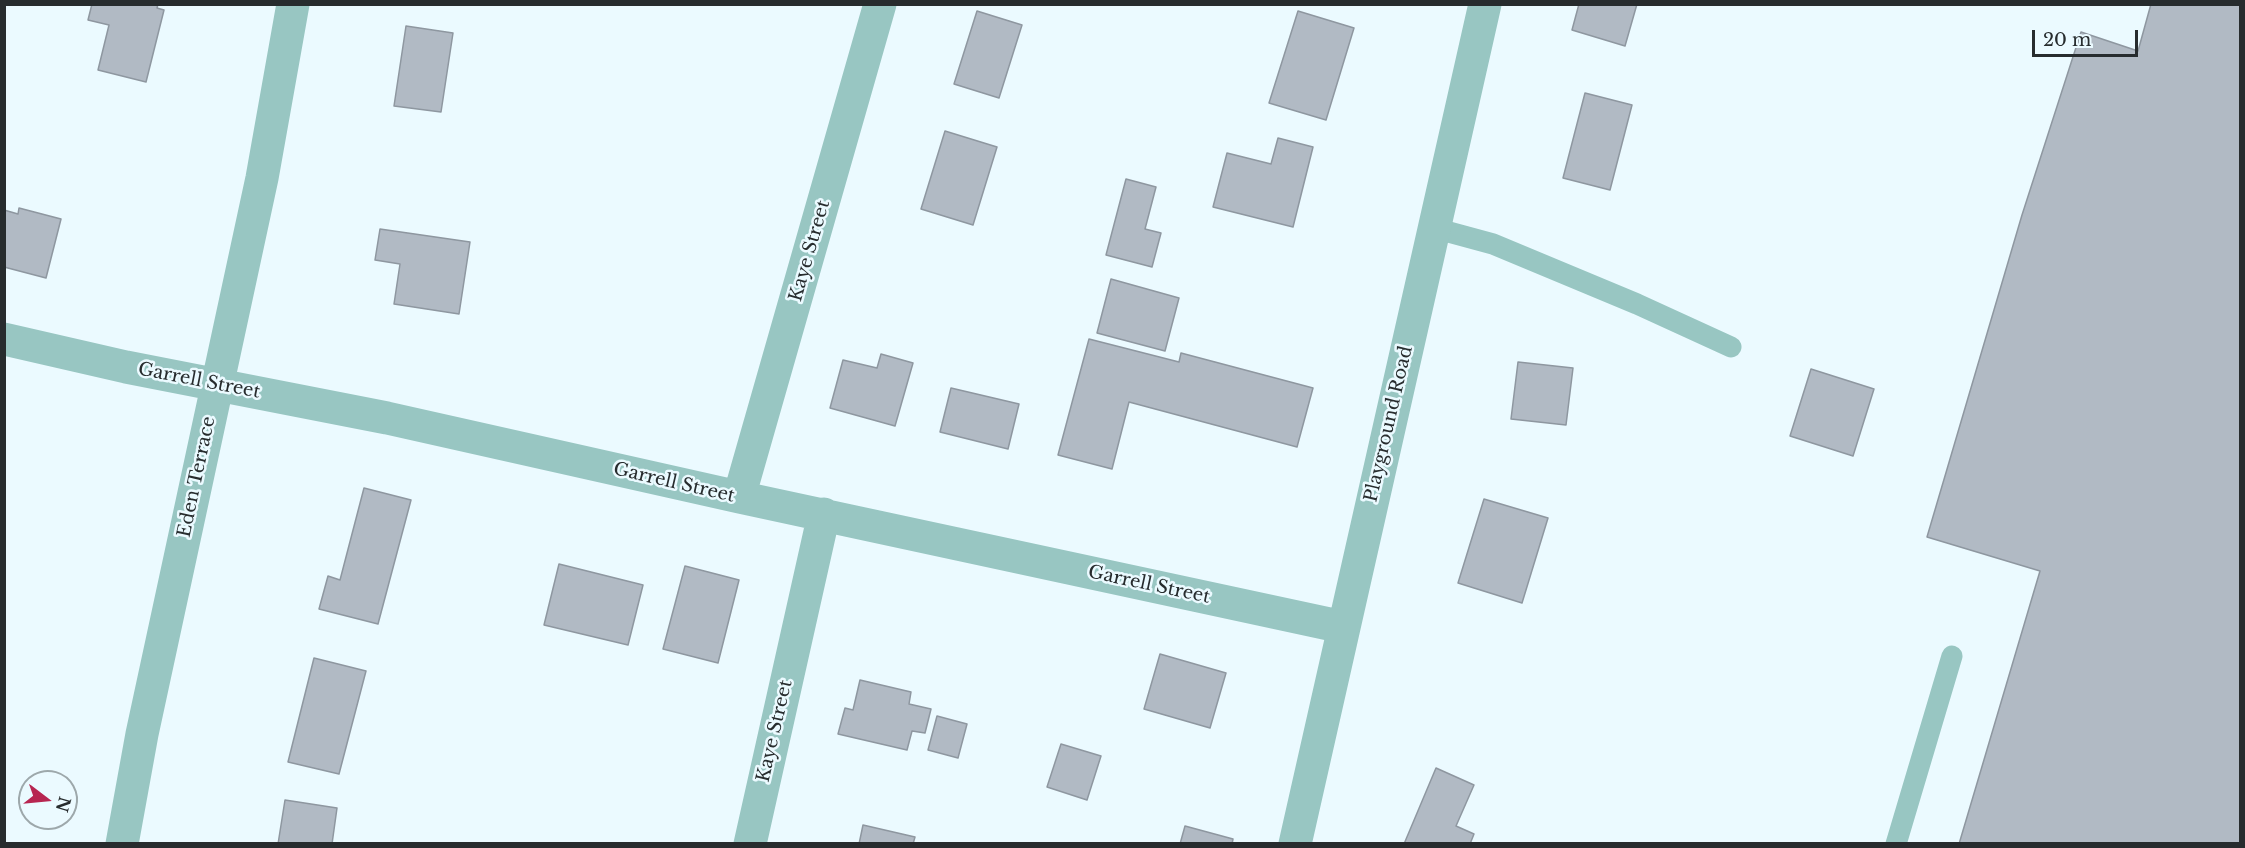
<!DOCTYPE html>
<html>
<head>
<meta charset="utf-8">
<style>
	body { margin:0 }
	#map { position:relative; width:2245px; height:848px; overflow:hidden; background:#ebfaff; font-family:"Libre Baskerville",serif }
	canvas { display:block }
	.frame { position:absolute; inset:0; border:6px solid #272c2e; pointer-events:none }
	.north { position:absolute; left:18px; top:770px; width:60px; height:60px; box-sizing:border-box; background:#ebfaff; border:2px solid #9da8ab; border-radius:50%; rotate:106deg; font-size:16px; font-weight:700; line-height:24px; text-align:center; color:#272c2e }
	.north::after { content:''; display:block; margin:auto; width:21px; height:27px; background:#b72651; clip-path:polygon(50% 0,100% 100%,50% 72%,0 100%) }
	.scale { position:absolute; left:2032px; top:30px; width:106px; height:27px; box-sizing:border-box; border:3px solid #272c2e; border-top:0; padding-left:8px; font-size:18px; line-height:21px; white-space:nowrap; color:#272c2e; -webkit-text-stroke:4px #ebfaff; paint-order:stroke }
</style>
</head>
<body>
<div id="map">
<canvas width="2245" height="848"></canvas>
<div class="frame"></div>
<div class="north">N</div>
<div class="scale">20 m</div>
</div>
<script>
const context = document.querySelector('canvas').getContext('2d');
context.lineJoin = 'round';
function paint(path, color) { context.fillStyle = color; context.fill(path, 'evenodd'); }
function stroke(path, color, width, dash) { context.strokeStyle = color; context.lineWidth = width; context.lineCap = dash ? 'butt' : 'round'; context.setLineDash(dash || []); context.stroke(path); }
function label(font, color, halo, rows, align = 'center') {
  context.font = font + ' "Libre Baskerville",serif'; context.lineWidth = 5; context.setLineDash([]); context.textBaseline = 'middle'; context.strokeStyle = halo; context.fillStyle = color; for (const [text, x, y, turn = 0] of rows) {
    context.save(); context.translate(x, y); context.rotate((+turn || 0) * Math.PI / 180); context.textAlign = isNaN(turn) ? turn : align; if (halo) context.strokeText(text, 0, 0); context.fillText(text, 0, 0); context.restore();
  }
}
const building = new Path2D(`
	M 92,4 L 158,4 L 157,8 L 164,10 L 146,82 L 98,70 L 109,25 L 88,20 Z
	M 1579,4 L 1637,4 L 1625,46 L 1572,30 Z
	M 2151,4 L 2240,4 L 2240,844 L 1959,844 L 2040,571 L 1927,537 L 2022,215 L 2081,32 L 2138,51 Z
	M 977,11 L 1022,25 L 999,98 L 954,84 Z
	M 1298,11 L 1354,28 L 1326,120 L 1269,103 Z
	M 406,26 L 453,33 L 441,112 L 394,106 Z
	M 1585,93 L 1632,105 L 1610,190 L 1563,178 Z
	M 945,131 L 997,147 L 973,225 L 921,209 Z
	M 1278,138 L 1313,147 L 1293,227 L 1213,207 L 1227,153 L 1271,164 Z
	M 1126,179 L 1156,187 L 1145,229 L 1161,233 L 1152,267 L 1106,255 Z
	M 19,208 L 61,219 L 46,278 L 4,267 L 4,210 L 18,214 Z
	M 380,229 L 470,242 L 459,314 L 394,304 L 400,264 L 375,260 Z
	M 1111,279 L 1179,298 L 1165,351 L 1097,333 Z
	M 1089,339 L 1179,362 L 1181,353 L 1313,388 L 1297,447 L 1129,402 L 1112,469 L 1058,455 Z
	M 881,354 L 913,363 L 895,426 L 830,408 L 843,360 L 877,368 Z
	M 1518,362 L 1573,368 L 1566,425 L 1511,419 Z
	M 1811,369 L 1874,389 L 1853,456 L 1790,436 Z
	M 951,388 L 1019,404 L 1008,449 L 940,432 Z
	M 364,488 L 411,500 L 378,624 L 319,609 L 328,576 L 340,580 Z
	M 1484,499 L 1548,518 L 1522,603 L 1458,583 Z
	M 559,564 L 643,585 L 628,645 L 544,625 Z
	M 685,566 L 739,580 L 718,663 L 663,649 Z
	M 1160,654 L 1226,673 L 1210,728 L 1144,709 Z
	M 314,658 L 366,671 L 339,774 L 288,762 Z
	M 860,680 L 911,692 L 909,704 L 931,709 L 925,733 L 912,731 L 907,750 L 838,734 L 845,708 L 853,710 Z
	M 937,716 L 967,724 L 958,758 L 928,750 Z
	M 1061,744 L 1101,756 L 1087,800 L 1047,787 Z
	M 1436,768 L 1474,785 L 1456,826 L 1474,834 L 1470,844 L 1404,844 Z
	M 285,800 L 337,808 L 332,844 L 278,844 Z
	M 863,825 L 915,837 L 913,844 L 859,844 Z
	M 1185,826 L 1233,839 L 1232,844 L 1180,844 Z`);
paint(building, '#b1bac4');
stroke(building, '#8e97a0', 1.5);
stroke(new Path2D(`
	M 1434,228 L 1493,244 L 1637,304 L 1731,347
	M 1896,844 L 1952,656`), '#98c6c2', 21);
stroke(new Path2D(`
	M 4,339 L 126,367 L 387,418 L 739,497 L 1343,627
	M 739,497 L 880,4
	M 122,844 L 142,734 L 262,178 L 293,4
	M 750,844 L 824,514
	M 1295,844 L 1485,4`), '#98c6c2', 33);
label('18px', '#272c2e', '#ebfaff', [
	["Kaye Street",810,251,-74],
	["Garrell Street",199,381,11],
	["Playground Road",1389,424,-77],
	["Eden Terrace",197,477,-78],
	["Garrell Street",674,483,13],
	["Garrell Street",1149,585,12],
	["Kaye Street",775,731,-77]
]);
</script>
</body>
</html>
